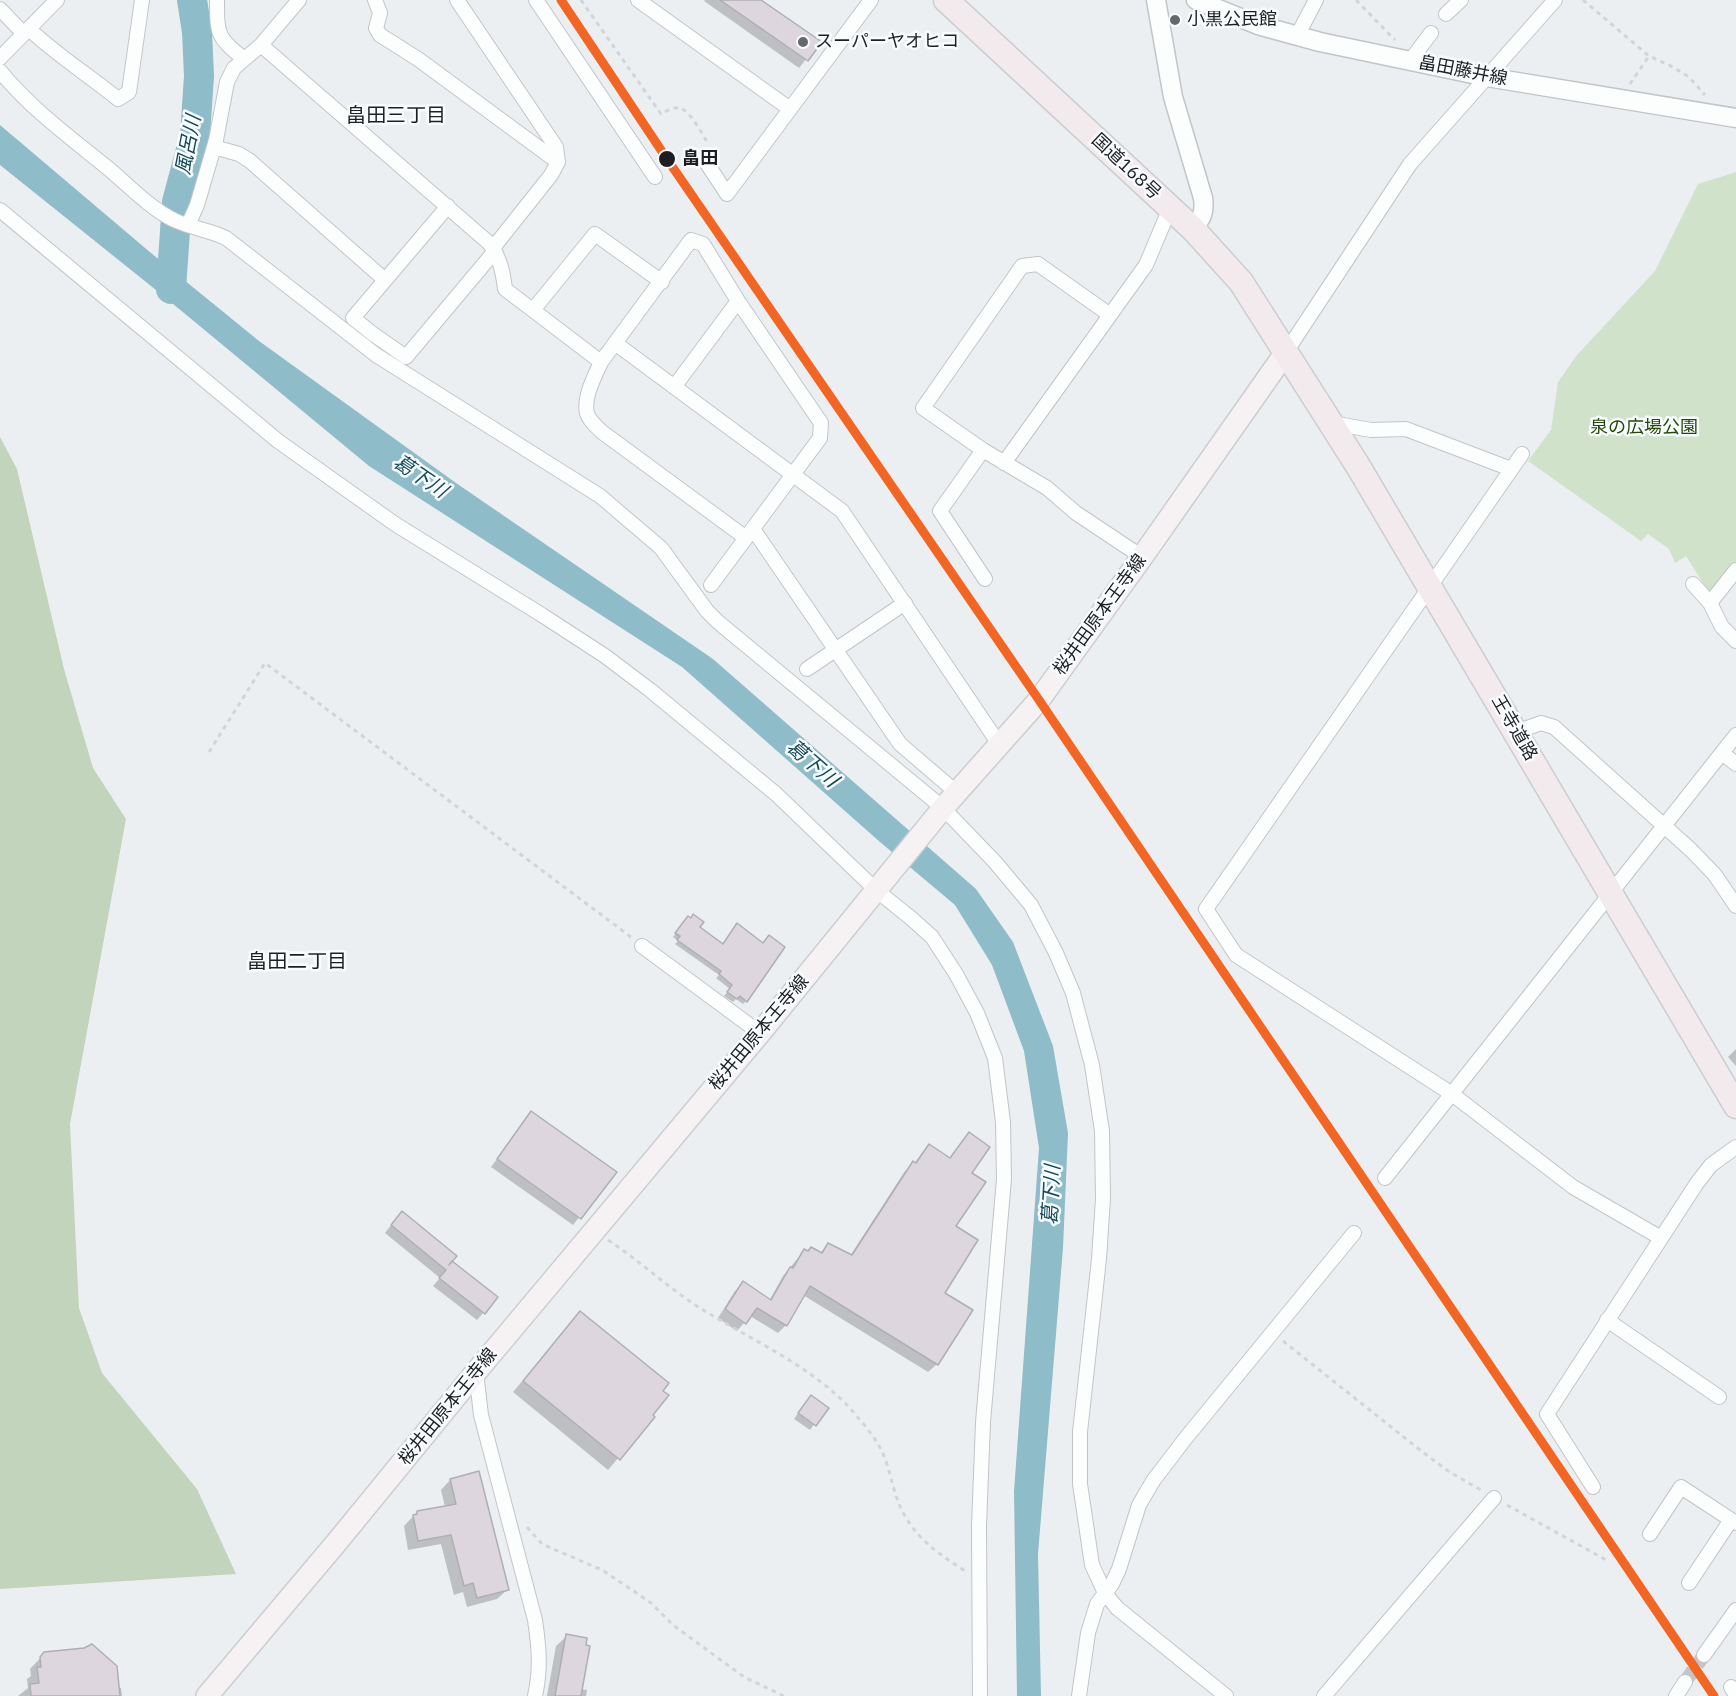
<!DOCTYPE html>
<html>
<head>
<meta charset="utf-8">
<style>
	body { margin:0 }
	canvas { display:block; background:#eceff2 }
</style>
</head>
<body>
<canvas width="1736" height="1696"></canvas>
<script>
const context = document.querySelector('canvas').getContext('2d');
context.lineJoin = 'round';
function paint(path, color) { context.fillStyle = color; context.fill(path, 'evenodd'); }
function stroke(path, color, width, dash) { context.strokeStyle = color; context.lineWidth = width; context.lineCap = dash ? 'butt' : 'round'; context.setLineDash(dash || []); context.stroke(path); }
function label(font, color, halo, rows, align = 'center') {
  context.font = font + ' "IBM Plex Sans","Noto Sans JP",sans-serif'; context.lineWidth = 5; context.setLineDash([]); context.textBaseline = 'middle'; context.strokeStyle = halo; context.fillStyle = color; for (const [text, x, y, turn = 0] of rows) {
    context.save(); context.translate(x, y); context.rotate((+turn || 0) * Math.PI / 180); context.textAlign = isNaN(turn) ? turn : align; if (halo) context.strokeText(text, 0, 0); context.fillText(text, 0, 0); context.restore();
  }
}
paint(new Path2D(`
	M 1736,172 L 1736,561 L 1710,594 L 1686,556 L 1675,563 L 1669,549 L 1648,534 L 1641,541 L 1528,461 L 1551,430 L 1558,382 L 1577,355 L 1655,271 L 1698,184 Z`), '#d1e2cb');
paint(new Path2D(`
	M 0,437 L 17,469 L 64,669 L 93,768 L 126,819 L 70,1124 L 79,1308 L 102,1373 L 197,1489 L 236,1574 L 0,1589 Z`), '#c2d4bc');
paint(new Path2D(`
	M 0,125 L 151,253 L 259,341 L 456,483 L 713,659 L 976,889 L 1013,942 L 1053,1046 L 1068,1133 L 1063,1248 L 1038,1554 L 1041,1696 L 1017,1696 L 1014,1491 L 1039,1148 L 1024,1051 L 992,965 L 955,905 L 880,842 L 682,667 L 369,466 L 161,294 L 0,165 Z`), '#8fbcc9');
paint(new Path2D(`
	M 705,0 L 759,0 L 820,42 L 799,68 L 704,1 Z
	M 685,921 L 698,927 L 746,1001 L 743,1004 L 736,999 L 733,1002 L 724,996 L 730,989 L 716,978 L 719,975 L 675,944 L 678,941 L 673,937 Z
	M 1736,1049 L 1736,1066 L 1728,1057 Z
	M 531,1113 L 615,1172 L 573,1225 L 491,1167 Z
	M 969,1134 L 970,1173 L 954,1227 L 943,1293 L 971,1311 L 936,1365 L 928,1372 L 803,1295 L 786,1325 L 778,1333 L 750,1316 L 737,1331 L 718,1318 L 735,1291 L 743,1283 L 769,1301 L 783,1276 L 804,1251 L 820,1253 L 828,1245 L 850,1256 L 905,1171 L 914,1164 L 921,1154 L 929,1146 L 949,1159 Z
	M 395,1220 L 446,1267 L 496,1298 L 477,1320 L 433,1286 L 440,1278 L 385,1233 Z
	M 580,1313 L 661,1391 L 651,1415 L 653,1417 L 608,1470 L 513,1392 Z
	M 806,1402 L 826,1408 L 810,1430 L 794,1419 Z
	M 450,1480 L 507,1590 L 497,1599 L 467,1607 L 463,1592 L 454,1595 L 441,1544 L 408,1550 L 404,1526 L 417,1512 L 445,1507 L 441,1490 Z
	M 567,1636 L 580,1689 L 587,1690 L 586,1696 L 547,1696 L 556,1646 Z
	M 45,1653 L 117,1688 L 121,1688 L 122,1696 L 18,1696 L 28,1688 L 27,1679 L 31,1676 L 30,1669 Z`), '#0003');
stroke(new Path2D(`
	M 171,289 L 177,202 L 195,135 L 199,76 L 197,32 L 192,0`), '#8fbcc9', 30);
const building = new Path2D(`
	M 720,0 L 761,0 L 822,42 L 808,61 Z
	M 693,914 L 704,922 L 700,927 L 723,944 L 737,923 L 763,943 L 769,935 L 785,947 L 747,1002 L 740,996 L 737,999 L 727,992 L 732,985 L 719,974 L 721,971 L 677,940 L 680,936 L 675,933 L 688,916 L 691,918 Z
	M 531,1111 L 617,1172 L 581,1219 L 497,1159 Z
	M 969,1132 L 990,1147 L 972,1173 L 986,1182 L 956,1226 L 978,1240 L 945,1293 L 973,1310 L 938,1365 L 810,1286 L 787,1326 L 757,1308 L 746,1324 L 725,1309 L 743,1281 L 771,1300 L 790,1267 L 793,1268 L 804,1249 L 808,1251 L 811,1247 L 822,1253 L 828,1243 L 852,1255 L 913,1161 L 916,1163 L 929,1144 L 950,1158 Z
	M 402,1211 L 457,1256 L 449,1265 L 452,1261 L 498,1297 L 485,1314 L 439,1278 L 446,1270 L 391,1225 Z
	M 580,1311 L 669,1383 L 663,1391 L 669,1395 L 653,1415 L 655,1417 L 620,1460 L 523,1381 Z
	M 811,1395 L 829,1408 L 816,1426 L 798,1413 Z
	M 479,1471 L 509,1590 L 477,1598 L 473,1583 L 464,1586 L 451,1535 L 418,1541 L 413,1515 L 417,1514 L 417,1511 L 456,1504 L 450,1479 Z
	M 566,1634 L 587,1638 L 586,1645 L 590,1646 L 581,1696 L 555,1696 Z
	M 92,1644 L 117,1666 L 120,1696 L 31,1696 L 30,1684 L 39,1683 L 37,1667 L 41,1667 L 40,1657 L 44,1652 L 84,1648 Z`);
paint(building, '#ded6df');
stroke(building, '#aeafb1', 1.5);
stroke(new Path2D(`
	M 1685,1682 L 1704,1655`), '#c3c5c8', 14, [14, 7]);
const street = new Path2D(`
	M 217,0 C 217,35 217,37 244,59
	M 375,0 L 380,13 L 376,28 L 380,35 L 418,59 L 558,162
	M 457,0 L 556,147 L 558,162 L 551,175 L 493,248
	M 536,0 L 655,177
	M 638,0 L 790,109
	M 0,9 L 24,34
	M 1446,14 L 1461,0
	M 29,29 C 58,56 87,74 118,99 L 129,92 L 142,0
	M 1297,36 L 1316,0
	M 261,45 L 489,243 C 500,257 503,272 505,289 L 601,362
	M 0,58 L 57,0
	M 1410,61 L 1431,33
	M 0,71 C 31,109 71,138 109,169 C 129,186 150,208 174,220 C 191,228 209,230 226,238 L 376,355 L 600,496 L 661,548 L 707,611 L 718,622 L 943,808 L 995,862 L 1031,905 L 1056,953 L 1073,993 L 1092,1065 L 1102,1131 L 1103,1199 L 1099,1259 L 1080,1432 L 1080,1484 L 1092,1565 L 1105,1593 L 1117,1608 L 1226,1696
	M 214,147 L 239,154 L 250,161 L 385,280
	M 704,159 L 727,194 L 871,0
	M 448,206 L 353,318 L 373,334 L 406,357 L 495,251
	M 0,210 L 278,441 L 395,524 L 542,615 L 605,656 L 650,690 L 776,794 L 876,890 L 912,919 L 932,937 L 956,974 L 977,1013 L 995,1058 L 1003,1122 L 1004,1179 L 983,1422 L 979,1526 L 980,1696
	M 188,225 L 197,205 L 216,140 L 227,82 L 234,68 L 261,45 L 299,0
	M 533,310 L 595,234 L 662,282
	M 1110,315 L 1038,264 L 1022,266 L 923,408 L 983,450 L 1047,488 L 1076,513 L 1142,557
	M 615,343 L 842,511 L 999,744
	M 1286,352 L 1410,164 L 1555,0
	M 674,387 L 738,301
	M 1332,423 L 1371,430 L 1406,429 L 1511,469
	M 983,450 L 940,511 L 985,579
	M 1522,454 L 1206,909 L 1236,955 L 1452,1094 L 1573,1187 L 1661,1238
	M 1004,463 L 1146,265 L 1170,208
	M 753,529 L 900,744 L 956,792
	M 1693,584 L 1710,603 L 1722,627 L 1736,641
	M 711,585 L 820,438 L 821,423 L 738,301 L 703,244 L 691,240 L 601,362 C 595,376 583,397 587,413 C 589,421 597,427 602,432 L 746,538
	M 1710,603 L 1736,570
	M 807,669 L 905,603
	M 1516,732 L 1541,723 L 1554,727 L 1691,850 L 1715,875 L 1736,906
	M 1722,753 L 1736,764
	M 642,946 L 760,1033
	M 1385,1178 L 1736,735
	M 1607,1320 L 1719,1397
	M 476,1372 L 481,1415 L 535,1620 C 539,1647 541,1669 535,1696
	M 1593,1487 L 1547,1414 L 1697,1183 L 1711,1165 L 1736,1147
	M 1650,1534 L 1681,1487 L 1736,1523
	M 1689,1583 L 1731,1520
	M 1704,1655 L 1736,1610
	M 1731,1687 L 1736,1695
	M 1079,1696 L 1088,1633 L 1097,1604 L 1112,1584 L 1119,1569 L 1139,1505 L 1153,1481 L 1185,1439 L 1354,1233
	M 1324,1696 L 1494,1498
	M 1676,1696 L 1685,1682`);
const secondary = new Path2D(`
	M 1156,0 L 1173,97 L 1203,198 C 1205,212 1202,218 1193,229
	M 1196,0 L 1258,25 L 1320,42 L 1487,77 L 1736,118`);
const primary = new Path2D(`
	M 207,1696 L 337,1542 L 476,1372 L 760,1033 L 943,808 L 1039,700 L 1142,557 L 1286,352`);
const highway = new Path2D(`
	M 946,0 L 1193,229 L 1241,282 L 1358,466 L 1736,1106`);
stroke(street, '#c2c5c7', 16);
stroke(secondary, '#c2c5c7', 21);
stroke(primary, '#cbcdce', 24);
stroke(highway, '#cbcdce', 27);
stroke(new Path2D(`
	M 581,0 L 661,114 C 666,111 673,107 679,108 C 690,109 703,136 709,145
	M 1356,0 L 1395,40
	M 1583,0 L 1649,56 L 1673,67 L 1689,77 L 1705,95
	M 1630,84 L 1649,56
	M 209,752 L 265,663 L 631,937
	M 608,1240 C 640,1261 667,1287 700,1308 C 749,1339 806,1363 847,1405 C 861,1421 876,1437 884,1456 C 892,1476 894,1498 905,1516 C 919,1541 942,1556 965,1571
	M 1283,1341 L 1420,1450 L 1448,1471 L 1481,1490
	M 1507,1505 L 1608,1561
	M 527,1527 L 542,1544 L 602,1570 L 638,1594 L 651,1603 L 673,1625 L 744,1677 L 784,1696`), '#d3d4d5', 3, [4.5, 4.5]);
stroke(street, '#fcfdfd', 14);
stroke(secondary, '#fcfdfd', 18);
stroke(primary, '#f6f2f4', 21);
stroke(highway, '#f3eaed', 24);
stroke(new Path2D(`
	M 561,0 L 667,159 L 1039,700 L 1714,1696`), '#f26522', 9);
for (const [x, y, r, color] of [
	[1175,20,6,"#65686a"],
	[803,42,6,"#65686a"],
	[667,159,9,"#1d1f21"]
]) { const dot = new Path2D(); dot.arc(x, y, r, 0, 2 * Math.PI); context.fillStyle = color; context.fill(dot); stroke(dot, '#f9fcff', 2); }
label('18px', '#1d1f21', '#f9fcff', [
	["小黒公民館",1187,20],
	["スーパーヤオヒコ",815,42]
], 'left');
label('18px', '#1d1f21', '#f9fcff', [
	["畠田藤井線",1463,71,11],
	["国道168号",1126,167,43],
	["桜井田原本王寺線",1100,615,-54],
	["王寺道路",1514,728,60],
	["桜井田原本王寺線",759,1033,-50],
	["桜井田原本王寺線",448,1407,-51]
]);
label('bold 18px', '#1d1f21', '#f9fcff', [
	["畠田",682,159]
], 'left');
label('18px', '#254805', '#f9fcff', [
	["泉の広場公園",1644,428]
]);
label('20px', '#1d1f21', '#f9fcff', [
	["畠田三丁目",396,116],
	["畠田二丁目",297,962]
]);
label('italic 20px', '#134a58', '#f9fcff', [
	["風呂川",189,145,-79],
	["葛下川",420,477,34],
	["葛下川",812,764,41],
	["葛下川",1052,1195,-87]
]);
</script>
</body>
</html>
